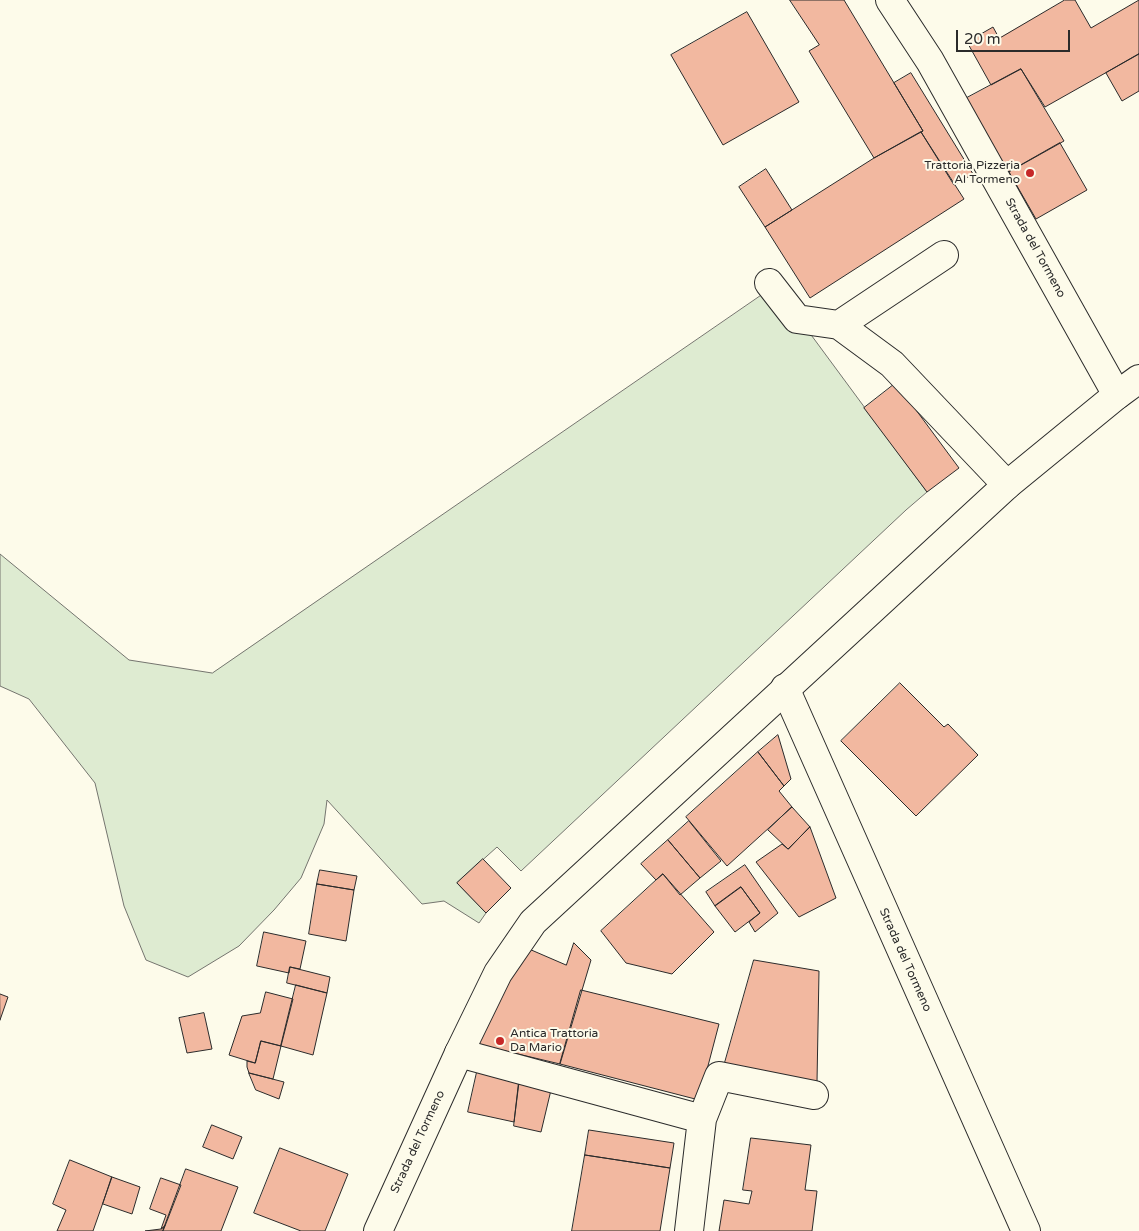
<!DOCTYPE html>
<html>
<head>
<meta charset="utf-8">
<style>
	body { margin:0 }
	#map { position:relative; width:1139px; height:1231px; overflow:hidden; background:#fdfbea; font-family:"Varela Round",sans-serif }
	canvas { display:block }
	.scale { position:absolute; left:956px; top:30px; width:114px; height:22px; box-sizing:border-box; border:2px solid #2b2b2b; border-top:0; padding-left:6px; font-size:15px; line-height:18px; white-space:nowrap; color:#2b2b2b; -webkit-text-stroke:4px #fdfbea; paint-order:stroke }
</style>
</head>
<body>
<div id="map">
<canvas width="1139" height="1231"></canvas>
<div class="scale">20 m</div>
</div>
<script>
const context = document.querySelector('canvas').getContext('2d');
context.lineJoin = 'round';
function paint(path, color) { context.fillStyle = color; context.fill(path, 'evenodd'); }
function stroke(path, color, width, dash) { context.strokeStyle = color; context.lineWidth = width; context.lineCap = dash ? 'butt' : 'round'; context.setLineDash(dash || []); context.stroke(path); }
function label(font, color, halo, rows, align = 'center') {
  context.font = font + ' "Varela Round",sans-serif'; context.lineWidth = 4; context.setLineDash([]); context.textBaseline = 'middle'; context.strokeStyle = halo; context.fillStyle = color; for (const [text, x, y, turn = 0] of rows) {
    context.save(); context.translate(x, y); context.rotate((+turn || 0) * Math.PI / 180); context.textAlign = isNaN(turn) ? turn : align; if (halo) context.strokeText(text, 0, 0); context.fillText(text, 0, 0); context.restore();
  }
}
const green = new Path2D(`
	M 775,286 L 927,492 L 906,510 L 521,871 L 497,847 L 457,883 L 486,913 L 479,923 L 444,901 L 422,904 L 327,800 L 324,824 L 301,878 L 274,910 L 239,946 L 188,977 L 146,960 L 124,906 L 95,783 L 29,699 L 0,686 L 0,554 L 129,660 L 212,673 Z`);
paint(green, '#deebd1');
stroke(green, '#74746e', 1);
const building = new Path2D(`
	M 790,0 L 844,0 L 923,131 L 874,158 L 809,51 L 819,45 Z
	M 1065,0 L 1075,0 L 1091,28 L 1139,0 L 1139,54 L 1045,107 L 1021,69 L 991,85 L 967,42 L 993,27 L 999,38 Z
	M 747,12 L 799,102 L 723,145 L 671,55 Z
	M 1139,54 L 1139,91 L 1122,101 L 1106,73 Z
	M 1021,69 L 1064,141 L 1005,174 L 963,100 Z
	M 911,73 L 973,174 L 954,185 L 921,132 L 923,131 L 894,83 Z
	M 921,132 L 964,199 L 810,298 L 765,227 L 874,158 Z
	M 1060,143 L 1087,190 L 1036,219 L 1009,172 Z
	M 766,169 L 792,210 L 765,227 L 739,187 Z
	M 896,383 L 959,468 L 927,492 L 864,408 Z
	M 900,683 L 944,727 L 948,724 L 978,755 L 916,816 L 841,741 Z
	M 778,735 L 791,779 L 784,786 L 758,752 Z
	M 758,752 L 784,786 L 779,791 L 792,807 L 727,866 L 686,817 Z
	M 792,807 L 810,827 L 788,849 L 768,830 Z
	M 689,821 L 721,861 L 700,878 L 668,840 Z
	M 810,827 L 836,898 L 799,917 L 756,862 L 782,844 L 788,849 Z
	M 668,840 L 700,878 L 680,895 L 663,874 L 656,880 L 641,864 Z
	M 483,859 L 511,888 L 486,913 L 457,883 Z
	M 745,865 L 778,913 L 755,932 L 749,922 L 760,913 L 741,887 L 715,906 L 706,892 Z
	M 320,870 L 357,876 L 354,890 L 317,884 Z
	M 663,874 L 714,932 L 672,974 L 626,963 L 601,931 Z
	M 317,884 L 354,890 L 346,941 L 309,934 Z
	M 741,887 L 760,913 L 735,932 L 715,906 Z
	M 264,932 L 306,941 L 300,969 L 290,967 L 289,973 L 257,966 Z
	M 574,943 L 591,960 L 560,1064 L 476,1044 L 501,982 L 529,949 L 566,965 Z
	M 754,960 L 819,971 L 817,1082 L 724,1066 Z
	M 290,967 L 330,977 L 327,993 L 287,983 Z
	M 296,985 L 327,993 L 313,1055 L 281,1046 Z
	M 581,990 L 719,1024 L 699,1100 L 560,1064 Z
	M 266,992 L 293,999 L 281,1046 L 261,1041 L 255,1063 L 229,1055 L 242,1016 L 260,1013 Z
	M 0,994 L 8,997 L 0,1020 Z
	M 204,1013 L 212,1049 L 187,1053 L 179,1018 Z
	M 261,1041 L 281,1046 L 273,1079 L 249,1073 L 247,1067 L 247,1061 L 255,1063 Z
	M 477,1072 L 519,1082 L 514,1122 L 468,1112 Z
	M 249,1073 L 284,1082 L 279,1099 L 256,1090 Z
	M 519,1082 L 551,1090 L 541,1132 L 514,1126 Z
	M 212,1125 L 242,1137 L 233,1159 L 203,1147 Z
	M 589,1130 L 674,1143 L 670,1168 L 585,1155 Z
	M 751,1138 L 811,1145 L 805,1190 L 817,1191 L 812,1231 L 719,1231 L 724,1200 L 749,1204 L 752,1191 L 743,1190 Z
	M 280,1148 L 348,1174 L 325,1231 L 301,1231 L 254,1213 Z
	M 585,1155 L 670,1168 L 660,1231 L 572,1231 Z
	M 70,1160 L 112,1177 L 93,1231 L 57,1231 L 66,1210 L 53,1204 Z
	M 186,1169 L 238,1187 L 221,1231 L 163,1231 Z
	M 112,1177 L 140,1187 L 132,1214 L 103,1204 Z
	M 161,1178 L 181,1185 L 165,1226 L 161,1229 L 166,1215 L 150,1209 Z
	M 165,1226 L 163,1231 L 145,1231 L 161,1229 Z`);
paint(building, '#f2b8a0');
stroke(building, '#2b2b2b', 1);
const street = new Path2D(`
	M 890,0 L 930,61 L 1117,395
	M 769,283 L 797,319 L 839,325 L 892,364 L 1007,485
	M 839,325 L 944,255
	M 785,688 L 1026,1231
	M 459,1053 L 702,1119
	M 689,1231 L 702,1119 L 719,1076 L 814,1095`);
const secondary = new Path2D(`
	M 378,1231 L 459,1053 L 498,973 L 533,922 L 1007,485 L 1117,395 L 1139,379`);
stroke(street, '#2b2b2b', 30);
stroke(secondary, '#2b2b2b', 30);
stroke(street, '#fdfbea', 28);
stroke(secondary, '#fdfbea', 28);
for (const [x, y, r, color] of [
	[1030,173,5,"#c62828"],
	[500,1041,5,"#c62828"]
]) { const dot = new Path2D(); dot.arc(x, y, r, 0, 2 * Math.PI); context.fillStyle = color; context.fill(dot); stroke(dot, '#fdfbea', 2); }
label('12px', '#2b2b2b', '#fdfbea', [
	["Trattoria Pizzeria",1020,166],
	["Al Tormeno",1020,180],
	["Antica Trattoria",510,1034,"left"],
	["Da Mario",510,1048,"left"]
], 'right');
label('12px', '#2b2b2b', '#fdfbea', [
	["Strada del Tormeno",1035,248,61],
	["Strada del Tormeno",905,960,66],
	["Strada del Tormeno",418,1142,-65]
]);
</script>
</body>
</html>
